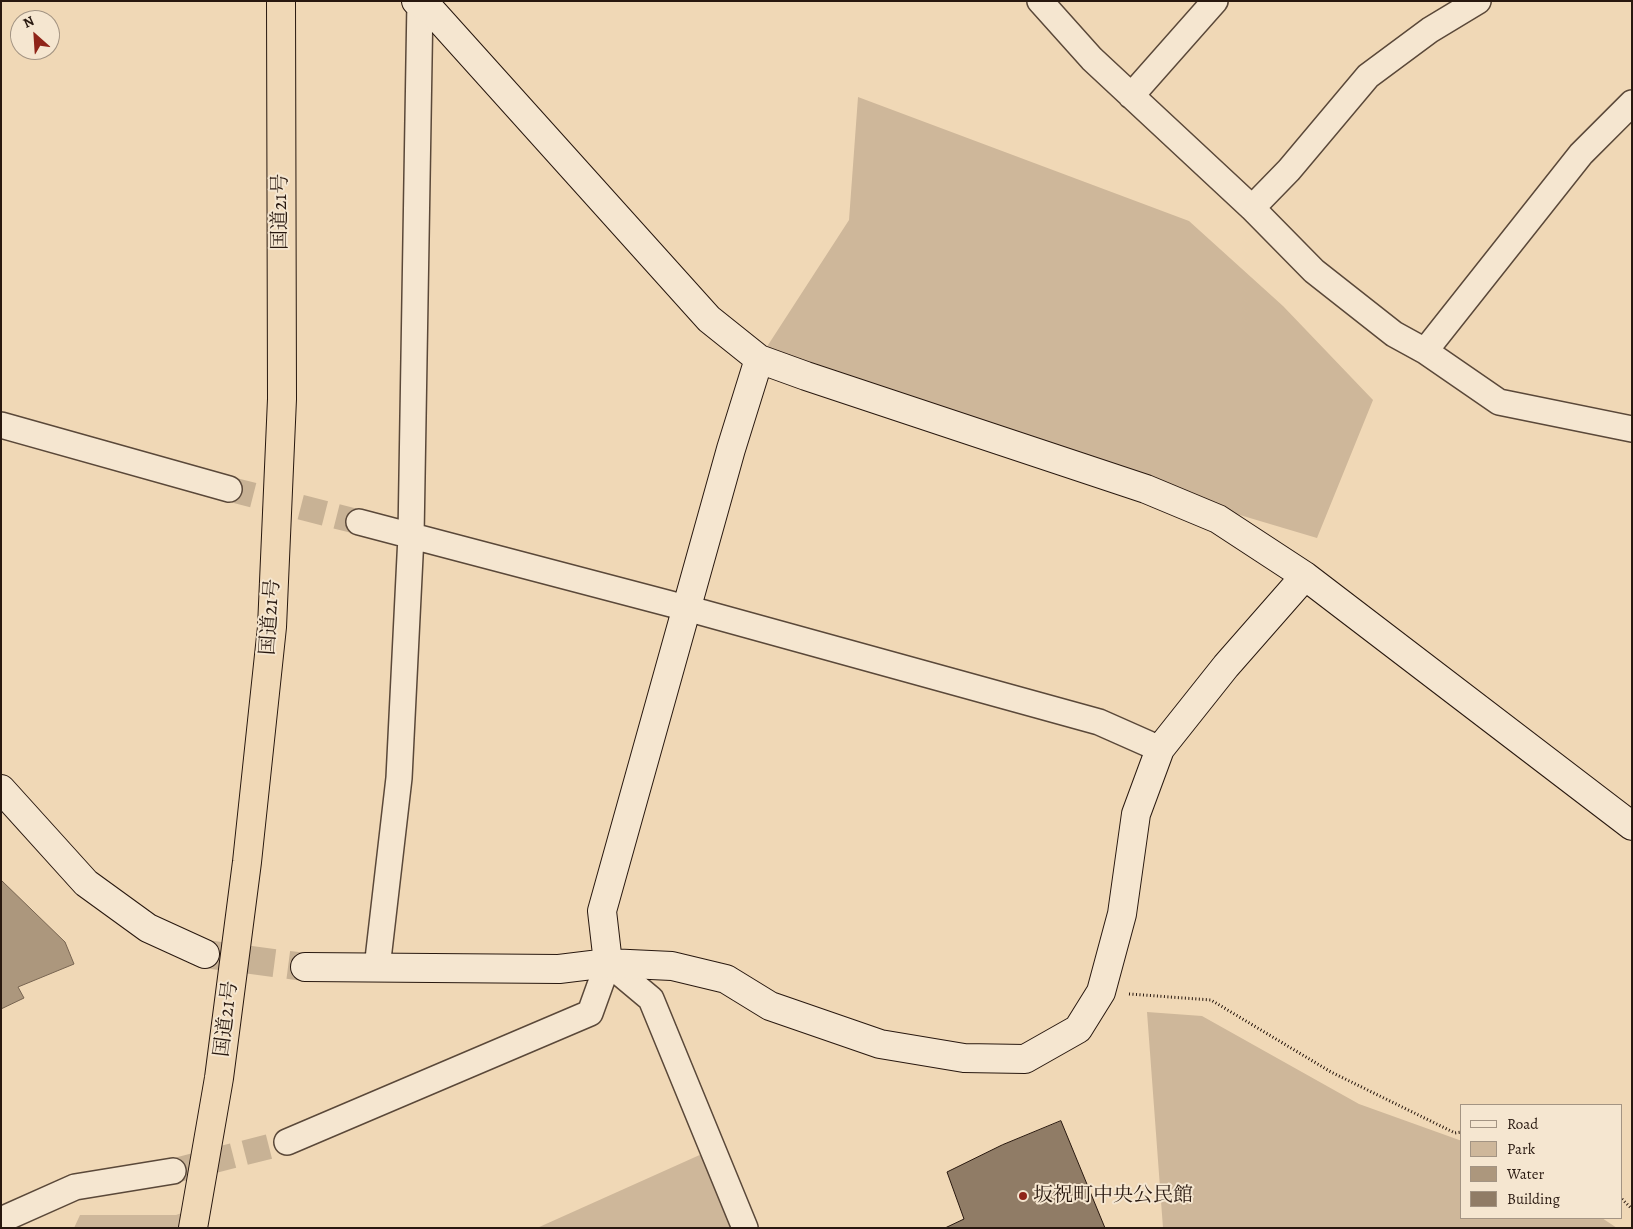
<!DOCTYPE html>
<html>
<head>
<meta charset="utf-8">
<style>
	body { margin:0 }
	#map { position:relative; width:1633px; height:1229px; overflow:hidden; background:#f0d8b6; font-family:Alegreya,serif }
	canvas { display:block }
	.frame { position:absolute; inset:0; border:2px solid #28180f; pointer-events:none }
	.legend { position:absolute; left:1460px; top:1104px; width:162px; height:115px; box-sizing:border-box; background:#f5e6d0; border:1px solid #a39483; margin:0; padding:6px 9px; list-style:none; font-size:15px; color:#28180f }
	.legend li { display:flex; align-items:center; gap:10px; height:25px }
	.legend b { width:25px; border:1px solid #a39483 }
	.north { position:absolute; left:10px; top:10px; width:50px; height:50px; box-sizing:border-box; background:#f5e6d0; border:1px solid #a39483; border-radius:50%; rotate:334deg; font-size:14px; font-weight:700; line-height:20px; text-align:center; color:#28180f }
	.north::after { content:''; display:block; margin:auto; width:18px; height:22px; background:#8f2418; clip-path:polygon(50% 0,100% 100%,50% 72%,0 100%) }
</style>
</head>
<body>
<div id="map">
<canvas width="1633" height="1229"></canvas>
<div class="frame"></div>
<ul class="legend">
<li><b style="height:6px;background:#f5e6d0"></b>Road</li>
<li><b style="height:14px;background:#ceb79a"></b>Park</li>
<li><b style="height:14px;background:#ac977d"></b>Water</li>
<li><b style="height:14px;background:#907c66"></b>Building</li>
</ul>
<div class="north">N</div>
</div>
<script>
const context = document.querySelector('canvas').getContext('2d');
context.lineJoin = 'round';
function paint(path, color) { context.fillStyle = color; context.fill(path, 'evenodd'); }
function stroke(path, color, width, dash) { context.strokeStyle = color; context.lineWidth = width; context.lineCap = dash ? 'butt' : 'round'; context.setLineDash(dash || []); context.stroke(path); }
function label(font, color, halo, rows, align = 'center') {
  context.font = font + ' Alegreya,"Noto Serif JP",serif'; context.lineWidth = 4; context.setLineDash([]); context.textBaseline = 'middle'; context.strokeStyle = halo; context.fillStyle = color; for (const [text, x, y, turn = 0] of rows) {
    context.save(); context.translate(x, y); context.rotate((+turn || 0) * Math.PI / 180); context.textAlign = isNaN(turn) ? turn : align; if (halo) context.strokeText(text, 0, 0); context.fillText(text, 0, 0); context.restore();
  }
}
paint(new Path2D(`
	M 858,97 L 1189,221 L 1283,306 L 1373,400 L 1317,538 L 1082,468 L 759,359 L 849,220 Z
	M 1147,1012 L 1202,1016 L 1359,1104 L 1462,1141 L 1462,1218 L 1602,1218 L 1617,1228 L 1163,1228 Z
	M 713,1149 L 745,1228 L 537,1228 Z
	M 185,1212 L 193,1228 L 74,1228 L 80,1215 L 176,1215 Z`), '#ceb79a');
const water = new Path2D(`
	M 1,880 L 65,942 L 74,964 L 18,987 L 24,998 L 1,1009 Z`);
paint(water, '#ac977d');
stroke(water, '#776451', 1);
const building = new Path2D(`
	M 1061,1121 L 1105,1228 L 945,1228 L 964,1219 L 947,1172 L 1002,1145 Z`);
paint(building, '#907c66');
stroke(building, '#28180f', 1);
stroke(new Path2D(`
	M 229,489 L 359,522
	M 173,1171 L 287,1142`), '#c8b295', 25, [25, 12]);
stroke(new Path2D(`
	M 205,954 L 305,967`), '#c8b295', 28, [28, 14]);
const street = new Path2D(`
	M 1040,1 L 1092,59 L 1252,208 L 1314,271 L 1394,334 L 1425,351 L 1499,402 L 1632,429
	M 1131,96 L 1215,1
	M 1252,208 L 1289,170 L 1368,76 L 1430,30 L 1478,1
	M 1425,351 L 1581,154 L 1632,103
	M 1,425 L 229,489
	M 359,522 L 686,608 L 1099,722 L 1160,749
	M 377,968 L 399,778 L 411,536 L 420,1
	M 287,1142 L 590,1013 L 608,963 L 651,999 L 745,1228
	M 1,1220 L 75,1187 L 173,1171`);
const secondary = new Path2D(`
	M 416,1 L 431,10 L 709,319 L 759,359 L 806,376 L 1146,489 L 1218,519 L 1305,576 L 1632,826
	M 1,789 L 86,883 L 148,928 L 205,954
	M 608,963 L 602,911 L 731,449 L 759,359
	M 305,967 L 559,969 L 608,963 L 672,966 L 726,979 L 770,1006 L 880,1044 L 964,1058 L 1025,1059 L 1078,1029 L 1101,992 L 1122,914 L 1136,814 L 1160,749 L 1226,666 L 1305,576`);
const highway = new Path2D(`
	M 193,1228 L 219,1078 L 247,862 L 272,627 L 282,399 L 281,1`);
stroke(street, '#5a4839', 28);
stroke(secondary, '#28180f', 30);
stroke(highway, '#28180f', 30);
stroke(new Path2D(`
	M 1129,994 L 1211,1000 L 1331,1072 L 1455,1133 L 1462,1132
	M 1622,1199 L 1632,1209`), '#28180f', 3, [1, 2.5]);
stroke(street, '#f5e6d0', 25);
stroke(secondary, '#f5e6d0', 28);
stroke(highway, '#f0d8b6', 28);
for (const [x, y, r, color] of [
	[1023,1196,5,"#8f2418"]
]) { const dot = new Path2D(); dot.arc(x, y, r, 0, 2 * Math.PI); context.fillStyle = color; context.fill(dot); stroke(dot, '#f5e6d0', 2); }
label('20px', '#28180f', '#f5e6d0', [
	["国道21号",281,212,-90],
	["国道21号",271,617,-86],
	["国道21号",227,1019,-83]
]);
label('20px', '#28180f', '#f5e6d0', [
	["坂祝町中央公民館",1033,1196]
], 'left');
</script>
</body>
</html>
